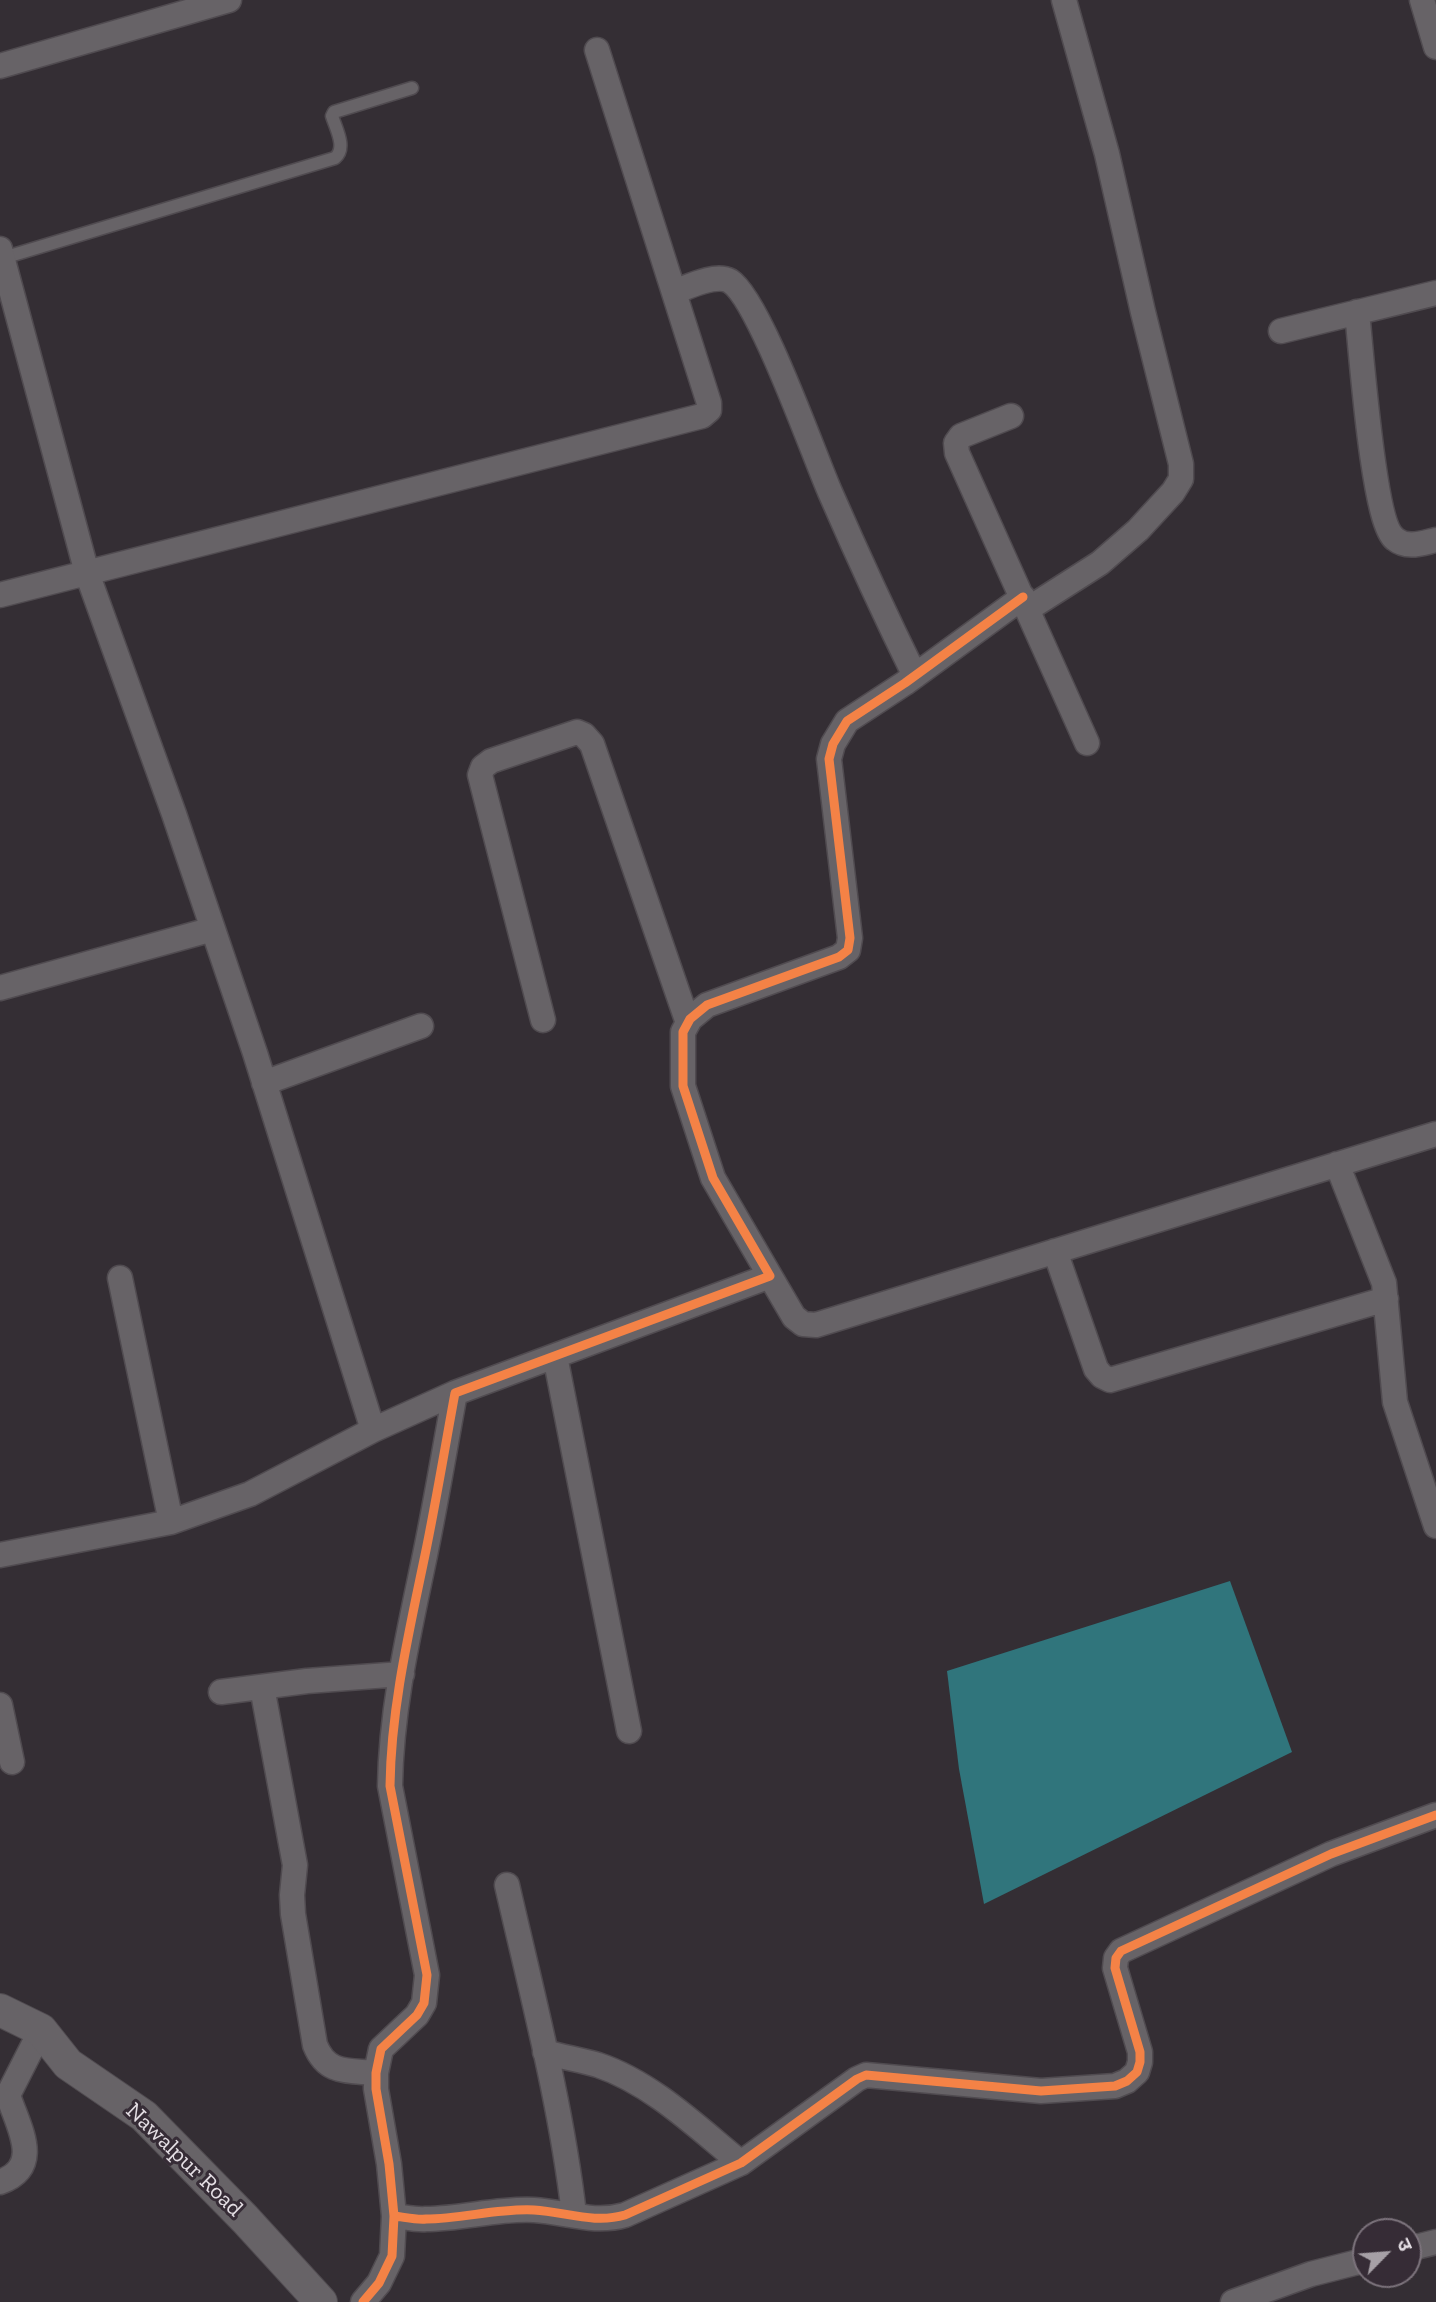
<!DOCTYPE html>
<html>
<head>
<meta charset="utf-8">
<style>
	body { margin:0 }
	#map { position:relative; width:1436px; height:2302px; overflow:hidden; background:#342e34; font-family:"Zilla Slab","Noto Sans Devanagari",serif }
	canvas { display:block }
	.north { position:absolute; left:1352px; top:2218px; width:70px; height:70px; box-sizing:border-box; background:#362c36; border:2px solid #7c737c; border-radius:50%; rotate:65deg; font-size:19px; font-weight:700; line-height:28px; text-align:center; color:#e4dee4 }
	.north::after { content:''; display:block; margin:auto; width:24px; height:32px; background:#a6a0a6; clip-path:polygon(50% 0,100% 100%,50% 72%,0 100%) }
</style>
</head>
<body>
<div id="map">
<canvas width="1436" height="2302"></canvas>
<div class="north">उ</div>
</div>
<script>
const context = document.querySelector('canvas').getContext('2d');
context.lineJoin = 'round';
function paint(path, color) { context.fillStyle = color; context.fill(path, 'evenodd'); }
function stroke(path, color, width, dash) { context.strokeStyle = color; context.lineWidth = width; context.lineCap = dash ? 'butt' : 'round'; context.setLineDash(dash || []); context.stroke(path); }
function label(font, color, halo, rows, align = 'center') {
  context.font = font + ' "Zilla Slab",serif'; context.lineWidth = 6; context.setLineDash([]); context.textBaseline = 'middle'; context.strokeStyle = halo; context.fillStyle = color; for (const [text, x, y, turn = 0] of rows) {
    context.save(); context.translate(x, y); context.rotate((+turn || 0) * Math.PI / 180); context.textAlign = isNaN(turn) ? turn : align; if (halo) context.strokeText(text, 0, 0); context.fillText(text, 0, 0); context.restore();
  }
}
paint(new Path2D(`
	M 1230,1581 L 1292,1752 L 984,1904 L 959,1769 L 947,1671 Z`), '#30757c');
const service = new Path2D(`
	M 3,258 L 335,158 C 347,148 336,129 332,116 L 334,112 L 412,88`);
const minor = new Path2D(`
	M 1422,0 L 1436,47
	M 0,66 L 229,0
	M 0,249 L 87,573 L 174,814 L 255,1053 L 373,1430
	M 674,292 C 688,287 715,273 730,281 C 759,299 813,453 830,492 C 857,554 885,615 915,676
	M 1357,312 C 1361,348 1373,523 1395,539 C 1407,549 1422,543 1436,540
	M 1281,331 L 1436,293
	M 1011,416 L 961,436 L 956,443 L 957,453 L 1087,743
	M 0,595 L 702,416 L 709,410 L 709,403 L 597,50
	M 1028,609 L 1100,563 L 1138,530 L 1173,492 L 1181,479 L 1181,464 L 1143,312 L 1107,154 L 1064,0
	M 0,988 L 213,929
	M 543,1020 L 480,775 L 483,767 L 491,761 L 577,732 L 584,735 L 592,744 L 688,1023
	M 264,1083 L 421,1026
	M 1337,1164 L 1384,1283 L 1395,1402 L 1436,1526
	M 1055,1251 L 1096,1369 L 1102,1376 L 1110,1380 L 1386,1299
	M 770,1276 L 794,1317 L 803,1324 L 816,1325 L 1436,1134
	M 120,1278 L 171,1522
	M 555,1356 L 629,1731
	M 0,1555 L 171,1522 L 250,1494 L 373,1430 L 455,1393
	M 262,1687 L 295,1865 L 292,1895 L 293,1914 L 315,2045 C 327,2075 348,2070 376,2073
	M 221,1692 L 307,1681 L 402,1674
	M 0,1705 L 12,1762
	M 507,1885 C 532,1994 561,2103 574,2214
	M 545,2052 C 562,2057 581,2060 598,2065 C 652,2083 698,2128 741,2163
	M 0,2182 C 44,2166 18,2127 8,2095 L 41,2030
	M 394,2216 C 404,2217 416,2220 426,2219 C 462,2219 498,2208 534,2210 C 566,2212 594,2224 625,2215 L 741,2163 L 857,2079 L 866,2075 L 1041,2091 L 1115,2086 L 1127,2081 L 1137,2072 L 1140,2062 L 1140,2052 L 1115,1968 L 1116,1958 L 1121,1951 L 1331,1854 L 1436,1815
	M 1408,2249 L 1436,2242
	M 363,2302 L 379,2283 L 392,2256 L 394,2216 L 389,2164 L 376,2089 L 376,2073 L 381,2049 L 417,2015 L 424,2003 L 427,1975 L 390,1786 C 391,1708 409,1632 425,1555 C 436,1502 445,1447 455,1393 L 770,1276 L 713,1178 L 683,1086 L 683,1032 L 690,1019 L 707,1005 L 839,957 L 848,950 L 850,938 L 829,759 L 833,744 L 847,721 L 905,683 L 1023,597
	M 1233,2302 L 1311,2274 L 1366,2260`);
const tertiary = new Path2D(`
	M 0,2010 L 41,2030 L 68,2064 L 144,2116 L 245,2219 L 321,2302`);
stroke(service, '#504b50', 15);
stroke(minor, '#504b50', 27);
stroke(tertiary, '#504b50', 34);
stroke(service, '#676367', 12);
stroke(minor, '#676367', 24);
stroke(tertiary, '#676367', 32);
stroke(new Path2D(`
	M 394,2216 C 404,2217 416,2220 426,2219 C 462,2219 498,2208 534,2210 C 566,2212 594,2224 625,2215 L 741,2163 L 857,2079 L 866,2075 L 1041,2091 L 1115,2086 L 1127,2081 L 1137,2072 L 1140,2062 L 1140,2052 L 1115,1968 L 1116,1958 L 1121,1951 L 1331,1854 L 1436,1815
	M 363,2302 L 379,2283 L 392,2256 L 394,2216 L 389,2164 L 376,2089 L 376,2073 L 381,2049 L 417,2015 L 424,2003 L 427,1975 L 390,1786 C 391,1708 409,1632 425,1555 C 436,1502 445,1447 455,1393 L 770,1276 L 713,1178 L 683,1086 L 683,1032 L 690,1019 L 707,1005 L 839,957 L 848,950 L 850,938 L 829,759 L 833,744 L 847,721 L 905,683 L 1023,597`), '#f48246', 9);
label('23px', '#e4dee4', '#362c36', [
	["Nawalpur Road",184,2160,44]
]);
</script>
</body>
</html>
